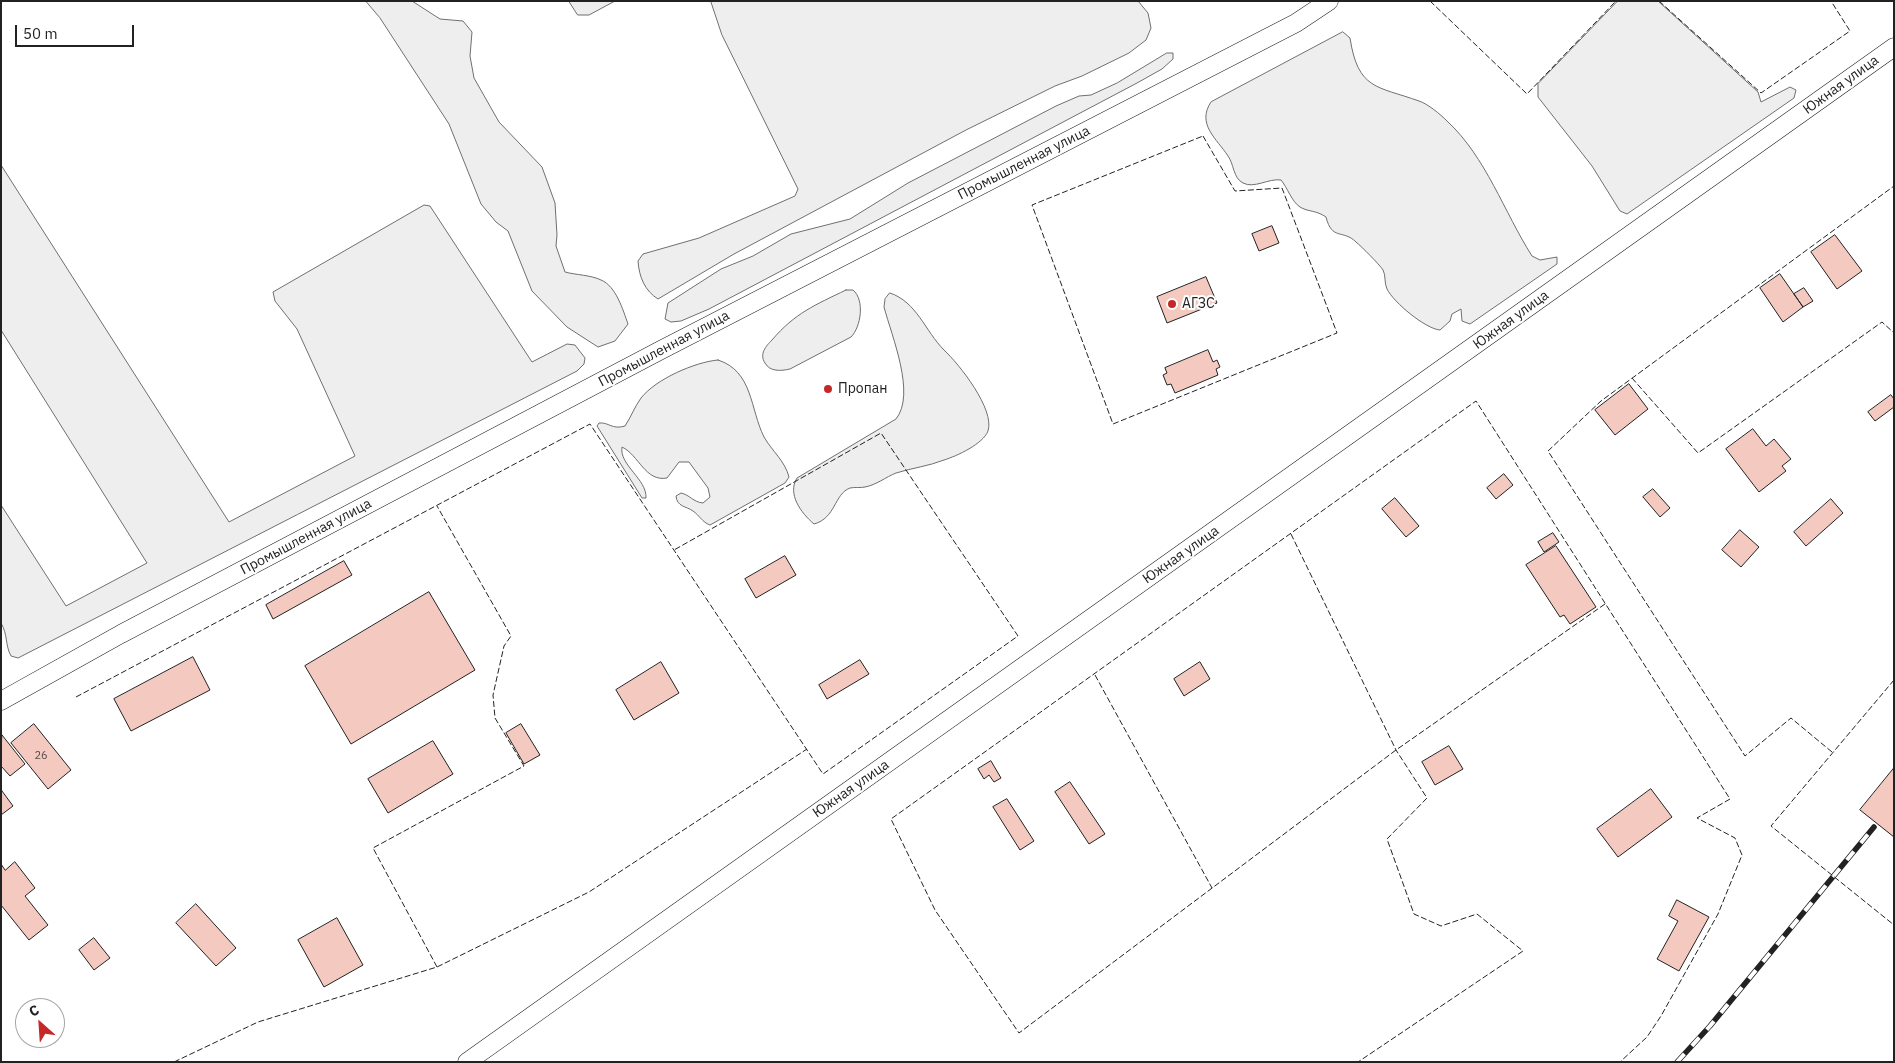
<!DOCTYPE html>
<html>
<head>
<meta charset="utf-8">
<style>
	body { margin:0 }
	#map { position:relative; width:1895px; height:1063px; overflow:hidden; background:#fff; font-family:"IBM Plex Sans",sans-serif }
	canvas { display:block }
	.frame { position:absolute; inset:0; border:2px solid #222; pointer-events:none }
	.north { position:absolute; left:15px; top:998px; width:50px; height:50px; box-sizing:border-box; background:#fff; border:1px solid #a7a7a7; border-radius:50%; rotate:334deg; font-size:14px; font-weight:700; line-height:20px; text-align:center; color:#222 }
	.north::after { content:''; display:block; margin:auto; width:18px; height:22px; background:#c62828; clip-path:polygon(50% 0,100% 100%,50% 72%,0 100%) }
	.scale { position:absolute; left:15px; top:25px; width:119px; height:22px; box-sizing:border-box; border:2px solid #222; border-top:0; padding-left:6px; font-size:15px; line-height:18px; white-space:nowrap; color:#222; -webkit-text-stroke:4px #fff; paint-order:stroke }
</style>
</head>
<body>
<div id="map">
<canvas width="1895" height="1063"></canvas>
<div class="frame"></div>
<div class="north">С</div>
<div class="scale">50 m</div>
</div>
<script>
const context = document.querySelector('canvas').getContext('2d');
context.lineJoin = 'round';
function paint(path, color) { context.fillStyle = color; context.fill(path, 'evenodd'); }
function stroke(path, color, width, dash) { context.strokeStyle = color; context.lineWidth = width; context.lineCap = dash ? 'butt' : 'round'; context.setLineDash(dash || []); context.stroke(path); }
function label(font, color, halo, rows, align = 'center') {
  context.font = font + ' "IBM Plex Sans",sans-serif'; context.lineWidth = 4; context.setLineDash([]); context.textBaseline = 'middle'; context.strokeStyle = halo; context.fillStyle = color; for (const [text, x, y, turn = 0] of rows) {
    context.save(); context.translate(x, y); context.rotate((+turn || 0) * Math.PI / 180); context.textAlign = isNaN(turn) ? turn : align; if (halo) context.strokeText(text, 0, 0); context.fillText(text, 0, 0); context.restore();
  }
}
const green = new Path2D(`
	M 366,1 L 412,1 L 440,19 L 463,21 L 472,32 L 470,56 L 474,78 L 499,122 L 542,167 L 555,203 L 557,235 L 556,246 L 565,272 C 576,275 591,275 601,280 C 616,286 623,310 628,324 L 615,341 L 598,347 L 567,327 L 532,291 L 508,231 L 496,222 L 481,204 L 449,124 L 380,18 Z
	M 569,1 L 615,1 L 589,15 L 578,15 Z
	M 711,1 L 1138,1 L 1148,13 L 1151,28 L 1146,40 L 1129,53 L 1082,76 L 1055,86 L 966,130 L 734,254 L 658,299 C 645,291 639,277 638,261 L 643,254 L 699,238 L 795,196 L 798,189 L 722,35 Z
	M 1618,1 L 1658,1 L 1758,92 L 1761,102 L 1790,87 L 1796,90 L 1794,98 L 1627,214 L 1620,211 L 1592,166 L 1538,97 L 1538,84 Z
	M 1343,32 L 1350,38 C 1358,90 1377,86 1419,101 C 1428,104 1440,114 1447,121 C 1486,157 1504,212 1532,256 L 1540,260 L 1557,257 L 1557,264 L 1470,324 L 1462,321 L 1461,309 L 1452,314 L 1450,321 L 1440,330 C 1426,329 1394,303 1387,289 C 1384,283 1386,275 1383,270 C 1379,264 1362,247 1356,242 C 1343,229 1332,241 1326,217 C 1316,210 1308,212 1300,207 C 1292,202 1287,187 1281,180 C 1269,178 1254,189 1243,183 C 1233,178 1234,164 1228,156 C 1217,139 1196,124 1211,102 Z
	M 1167,53 L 1173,53 L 1173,59 L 1162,69 L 1137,83 L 709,309 L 681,321 L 671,322 L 665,319 L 668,303 L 721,269 L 753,256 L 791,234 L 850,219 L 908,183 L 1056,106 L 1079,96 L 1091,95 L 1117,83 Z
	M 1,165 L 229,522 L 355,456 L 297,329 L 275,301 L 273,292 L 424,205 L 430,206 L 532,362 L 567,344 L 575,345 L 585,358 L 584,364 L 577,371 L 18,658 L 11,656 C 5,645 8,635 1,623 L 1,505 L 66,606 L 147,563 L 1,330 Z
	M 846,290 L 853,290 C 865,300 861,327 851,337 L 790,369 C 781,371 770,372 765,363 C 759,354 766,346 772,340 C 795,313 815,305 846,290 Z
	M 890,293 C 917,302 925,331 944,350 C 959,364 995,409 988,431 C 983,444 957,456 944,460 C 929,466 912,468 896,473 C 886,477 876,485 865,487 C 860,488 855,487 850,488 C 834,494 836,518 814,524 C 801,513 787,494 797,478 L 896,419 C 916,394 892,337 884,307 L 885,299 Z
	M 718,360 C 753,371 750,409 764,437 C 772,451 785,461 789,477 L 785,483 L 710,525 C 702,522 700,516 693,511 C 686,506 677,507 676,496 L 681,493 C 690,495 693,502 703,503 L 710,497 L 708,488 L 689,462 L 679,462 L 667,478 C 645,482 639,455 622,447 C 619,465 647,479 646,498 L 642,498 L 597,426 L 599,423 C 609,422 612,430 625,426 C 631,417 635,406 641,398 C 656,379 695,362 718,360 Z`);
paint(green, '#eee');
stroke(green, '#6f6f6f', 1);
const building = new Path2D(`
	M 1272,226 L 1279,243 L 1259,251 L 1252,234 Z
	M 1835,235 L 1862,271 L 1837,289 L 1811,252 Z
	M 1780,274 L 1803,307 L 1783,322 L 1760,288 Z
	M 1206,277 L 1217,303 L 1167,323 L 1157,297 Z
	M 1804,288 L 1813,301 L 1803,307 L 1794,294 Z
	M 1208,350 L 1213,362 L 1217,360 L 1220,367 L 1216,369 L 1218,375 L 1175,393 L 1171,384 L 1167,385 L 1163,375 L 1167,373 L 1165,368 Z
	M 1629,384 L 1648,409 L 1615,435 L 1595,410 Z
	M 1891,395 L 1894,399 L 1894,407 L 1875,421 L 1868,412 Z
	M 1753,429 L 1766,446 L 1774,439 L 1791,459 L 1782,466 L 1786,471 L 1759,492 L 1726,449 Z
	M 1504,474 L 1513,485 L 1496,499 L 1487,488 Z
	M 1653,489 L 1670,508 L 1660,517 L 1643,497 Z
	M 1395,498 L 1419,526 L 1406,537 L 1382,509 Z
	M 1831,499 L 1843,513 L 1806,546 L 1794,532 Z
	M 1740,530 L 1759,547 L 1741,567 L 1722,550 Z
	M 1553,533 L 1559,542 L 1544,552 L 1538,542 Z
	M 1556,546 L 1596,607 L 1570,624 L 1564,615 L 1560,617 L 1526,565 Z
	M 785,556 L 796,575 L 756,598 L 745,579 Z
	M 344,561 L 352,575 L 273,619 L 266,605 Z
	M 429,592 L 475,670 L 351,744 L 305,666 Z
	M 193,657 L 210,690 L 131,731 L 114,699 Z
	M 860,660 L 869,674 L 827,699 L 819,685 Z
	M 661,662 L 679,693 L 634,720 L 616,690 Z
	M 1200,662 L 1210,679 L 1184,696 L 1174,679 Z
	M 34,724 L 71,770 L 48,789 L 11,743 Z
	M 521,724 L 540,755 L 524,764 L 506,733 Z
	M 2,735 L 25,764 L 10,776 L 1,766 Z
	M 433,741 L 453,774 L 388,813 L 368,779 Z
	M 1449,746 L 1463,769 L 1435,785 L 1422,762 Z
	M 991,761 L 1001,778 L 994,782 L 989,775 L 984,779 L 978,769 Z
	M 1894,768 L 1894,837 L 1860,810 Z
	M 1070,782 L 1105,834 L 1089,844 L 1055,792 Z
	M 1651,789 L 1672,817 L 1618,857 L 1597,829 Z
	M 2,791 L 13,806 L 1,815 L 1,792 Z
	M 1007,799 L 1034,841 L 1020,850 L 993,807 Z
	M 15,862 L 35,888 L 25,896 L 48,925 L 29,940 L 1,905 L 1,864 L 5,870 Z
	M 1677,900 L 1709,917 L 1679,971 L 1657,959 L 1678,921 L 1669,916 Z
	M 196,904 L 236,948 L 216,966 L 176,923 Z
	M 337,918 L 363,965 L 324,987 L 298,940 Z
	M 94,938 L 110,958 L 94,970 L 79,950 Z`);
paint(building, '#f3c9c0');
stroke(building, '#222', 1);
const minor = new Path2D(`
	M 1,701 L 121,634 L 661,350 L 1296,23 L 1329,1
	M 467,1062 L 1894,47`);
stroke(minor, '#222', 19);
stroke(minor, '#fff', 18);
const rail = new Path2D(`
	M 1677,1062 L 1710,1026 L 1874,827`);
stroke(rail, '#222', 5.5);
stroke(rail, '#fff', 4, [11]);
stroke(new Path2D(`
	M 1430,1 L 1527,94 L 1616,1
	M 1659,1 L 1761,93 L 1850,31 L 1831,1
	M 1203,136 L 1235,191 L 1282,188 L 1337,333 L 1113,424 L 1032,205 Z
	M 1632,378 L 1698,453 L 1882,322 L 1894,333
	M 1291,534 L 1396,750 L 1427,798 L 1387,839 L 1414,914 L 1441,926 L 1477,914 L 1523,951 L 1358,1062
	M 1605,604 L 1396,750 L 1019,1033 L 935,910 L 891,819 L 1476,401 L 1730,799 L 1697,818 L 1735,838 L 1742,855 L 1718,914 L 1661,1016 L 1647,1037 L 1620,1062
	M 1095,675 L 1212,888
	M 1894,680 L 1771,826 L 1894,925
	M 76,697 L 590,424 L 823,774 L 1018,636 L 881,433 L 674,550
	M 1832,752 L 1791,718 L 1745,756 L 1548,451 L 1601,401 L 1894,186
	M 437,967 L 373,848 L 524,766 L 495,718 L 493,695 L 504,646 L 511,636 L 437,506
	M 174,1062 L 258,1022 L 437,967 L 589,892 L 807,749`), '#222', 1, [6, 2.5]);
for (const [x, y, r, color] of [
	[1172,304,5,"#c62828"],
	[828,389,5,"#c62828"]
]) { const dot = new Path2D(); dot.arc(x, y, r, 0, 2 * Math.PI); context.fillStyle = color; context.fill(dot); stroke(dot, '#fff', 2); }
label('11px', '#564c4a', null, [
	["26",41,756]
]);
label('14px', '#222', '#fff', [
	["Южная улица",1841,85,-36],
	["Промышленная улица",1024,163,-27],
	["Южная улица",1511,320,-36],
	["Промышленная улица",664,349,-28],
	["Промышленная улица",306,537,-28],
	["Южная улица",1181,555,-35],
	["Южная улица",851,789,-35]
]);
label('14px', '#222', '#fff', [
	["АГЗС",1182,304],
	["Пропан",838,389]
], 'left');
</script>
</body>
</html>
